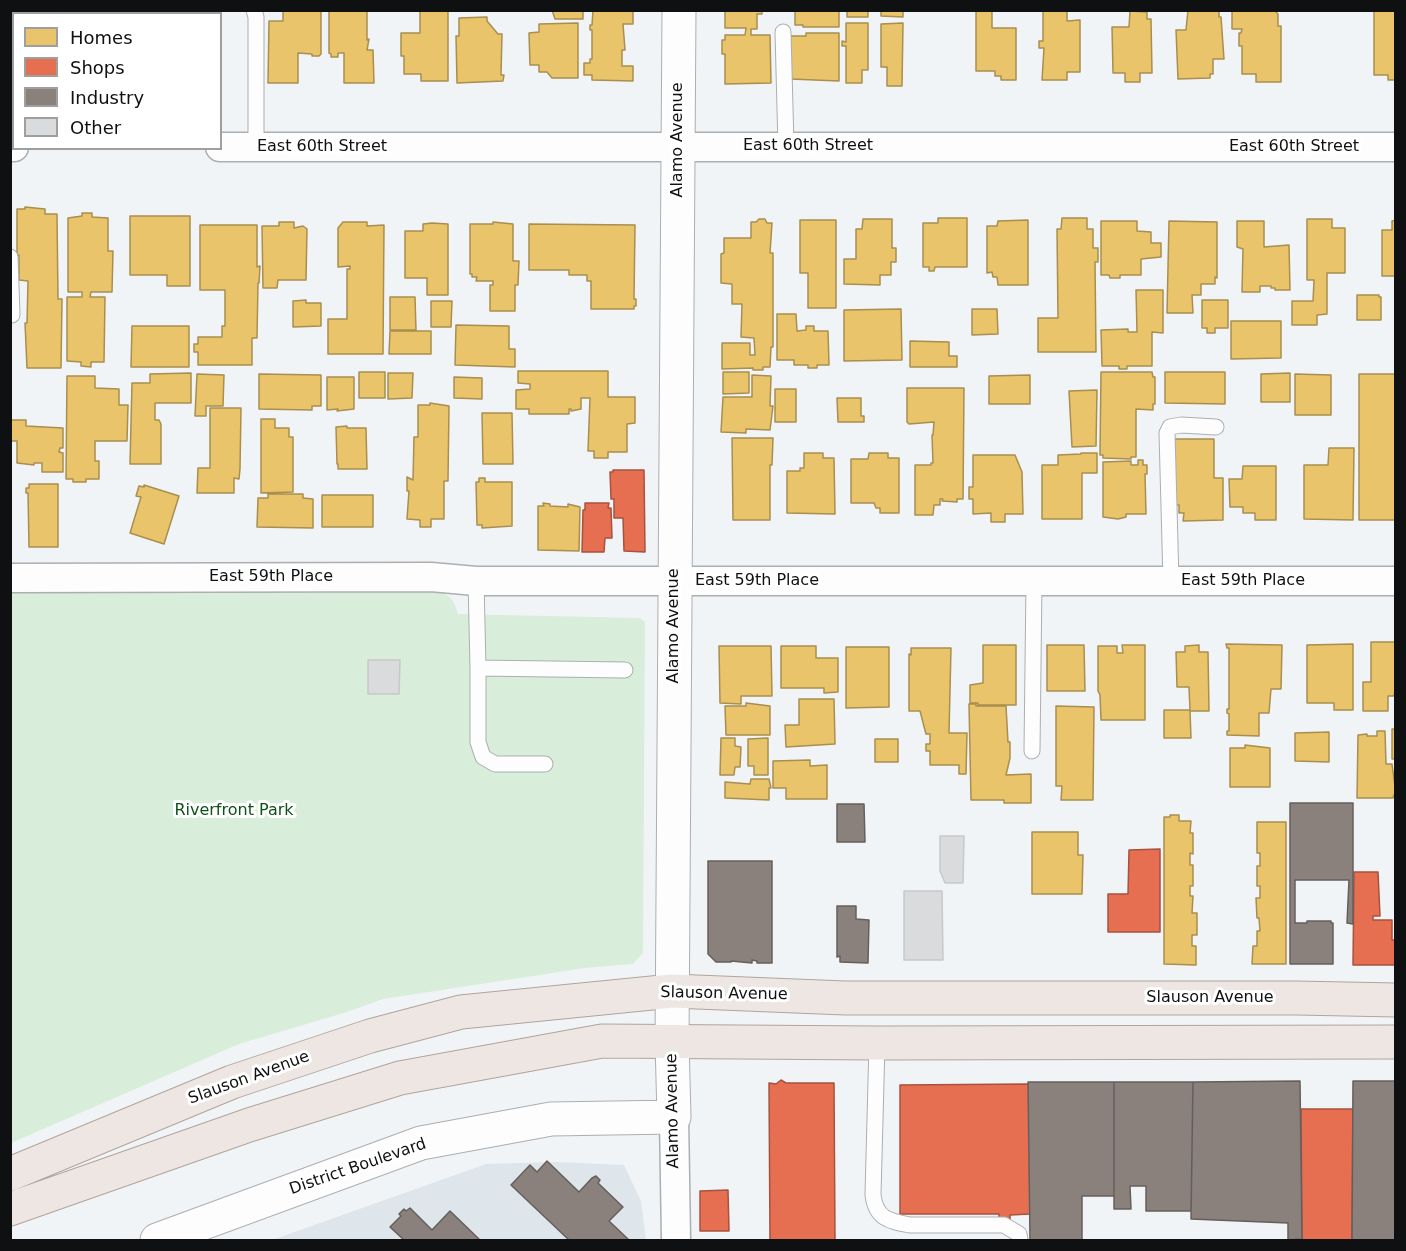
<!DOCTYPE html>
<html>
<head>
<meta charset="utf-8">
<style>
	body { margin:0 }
	#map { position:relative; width:1406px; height:1251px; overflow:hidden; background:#f1f4f6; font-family:"DejaVu Sans",sans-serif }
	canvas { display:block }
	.frame { position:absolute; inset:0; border:12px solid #0f1011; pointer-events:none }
	.legend { position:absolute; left:12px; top:12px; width:210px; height:138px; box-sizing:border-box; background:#fff; border:2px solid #9f9fa0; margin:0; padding:8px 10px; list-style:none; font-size:18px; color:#0f1011 }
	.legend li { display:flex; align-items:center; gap:12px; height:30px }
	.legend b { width:30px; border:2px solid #9f9fa0 }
</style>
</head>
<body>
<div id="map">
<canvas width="1406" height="1251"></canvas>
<div class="frame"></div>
<ul class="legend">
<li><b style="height:16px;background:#e9c46a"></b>Homes</li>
<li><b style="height:16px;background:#e76f51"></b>Shops</li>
<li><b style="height:16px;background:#8a817c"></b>Industry</li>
<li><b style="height:16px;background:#dadbdc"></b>Other</li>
</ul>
</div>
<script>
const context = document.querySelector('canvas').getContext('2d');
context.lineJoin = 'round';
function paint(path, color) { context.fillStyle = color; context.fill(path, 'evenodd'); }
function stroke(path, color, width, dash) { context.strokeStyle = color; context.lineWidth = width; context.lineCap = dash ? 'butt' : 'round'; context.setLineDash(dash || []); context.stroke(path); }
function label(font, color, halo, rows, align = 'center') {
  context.font = font + ' "DejaVu Sans",sans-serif'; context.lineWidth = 6; context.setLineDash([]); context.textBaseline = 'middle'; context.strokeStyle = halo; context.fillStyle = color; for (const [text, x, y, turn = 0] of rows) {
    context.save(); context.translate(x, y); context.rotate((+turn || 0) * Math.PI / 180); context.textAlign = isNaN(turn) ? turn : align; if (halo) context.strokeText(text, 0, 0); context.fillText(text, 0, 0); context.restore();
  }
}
paint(new Path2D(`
	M 557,1162 L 624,1165 L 641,1201 L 646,1240 L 272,1240 L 486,1164 Z`), '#dfe6eb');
paint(new Path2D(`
	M 11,589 L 435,589 C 449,595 455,600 458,614 L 640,618 L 645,622 L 643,953 L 633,964 L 585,968 L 383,999 L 347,1012 L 239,1044 L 11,1143 Z`), '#d8eeda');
const homes = new Path2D(`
	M 90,10 L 127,10 L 127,14 L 90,14 Z
	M 283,10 L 321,10 L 321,54 L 319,56 L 312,56 L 312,54 L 298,53 L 298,83 L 268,83 L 269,21 L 283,21 Z
	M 329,10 L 367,10 L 367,40 L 369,39 L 367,50 L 373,50 L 374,83 L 344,83 L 344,53 L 338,53 L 338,57 L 331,57 L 331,54 L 329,53 Z
	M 420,10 L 448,10 L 448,81 L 421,81 L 421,74 L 404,74 L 404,56 L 401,56 L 401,33 L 420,33 Z
	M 552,10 L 583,10 L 583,19 L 555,19 Z
	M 593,10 L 633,10 L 633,24 L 623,24 L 625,50 L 622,50 L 622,66 L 633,66 L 633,81 L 592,80 L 592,75 L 584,75 L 584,63 L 590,63 L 590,59 L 592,59 L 592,30 L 590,30 L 590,25 L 592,25 Z
	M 725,10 L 762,10 L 762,14 L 757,14 L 757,29 L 751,29 L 751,35 L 770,35 L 771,83 L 725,84 L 725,54 L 722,54 L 722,40 L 725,40 L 725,35 L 745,35 L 746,28 L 725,28 Z
	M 795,10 L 839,10 L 839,27 L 803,27 L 803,25 L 795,25 Z
	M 847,10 L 868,10 L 868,17 L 847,17 Z
	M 881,10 L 906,10 L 906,11 L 903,11 L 903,17 L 881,16 Z
	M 976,10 L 992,10 L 992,28 L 1016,28 L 1016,80 L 1001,80 L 1001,76 L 995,76 L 995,71 L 976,71 Z
	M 1043,10 L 1067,10 L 1067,21 L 1080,20 L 1080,72 L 1067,72 L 1067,80 L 1042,80 L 1044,48 L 1039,48 L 1039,41 L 1043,41 Z
	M 1188,10 L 1219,10 L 1219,17 L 1221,17 L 1224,59 L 1213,59 L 1213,74 L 1210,74 L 1210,78 L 1178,79 L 1176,30 L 1186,30 Z
	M 1232,10 L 1274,10 L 1278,14 L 1278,26 L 1281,26 L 1281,82 L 1256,82 L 1256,74 L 1242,74 L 1242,46 L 1239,46 L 1239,33 L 1241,33 L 1242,29 L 1232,29 Z
	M 1374,10 L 1396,10 L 1396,80 L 1388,80 L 1388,75 L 1374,75 Z
	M 1130,11 L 1147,12 L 1147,19 L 1151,19 L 1152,73 L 1140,73 L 1140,82 L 1125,82 L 1125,73 L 1113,73 L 1112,27 L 1129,27 Z
	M 487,17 L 487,21 L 498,34 L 502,34 L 501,75 L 504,75 L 503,81 L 457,83 L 456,36 L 459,36 L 459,18 Z
	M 578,23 L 578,78 L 552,78 L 547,72 L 539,72 L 539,65 L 530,65 L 529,33 L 539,32 L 539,24 Z
	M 846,23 L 868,23 L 868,70 L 862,70 L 862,83 L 846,83 L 846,46 L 842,46 L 842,41 L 846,42 Z
	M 903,23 L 902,86 L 887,86 L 887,67 L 881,67 L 881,24 Z
	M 806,33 L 839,33 L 839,81 L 790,79 L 789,36 L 806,36 Z
	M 25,207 L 45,209 L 45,214 L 57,214 L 58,299 L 62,299 L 61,368 L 27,368 L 25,323 L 27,323 L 28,281 L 19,280 L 19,255 L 17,255 L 17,209 L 25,209 Z
	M 82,213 L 92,213 L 92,217 L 108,218 L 108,251 L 113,251 L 112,292 L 91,292 L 90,297 L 105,297 L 104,362 L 91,362 L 91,367 L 81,366 L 81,362 L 67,361 L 67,297 L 82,297 L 82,292 L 68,292 L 68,218 L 82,216 Z
	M 130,216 L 190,216 L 190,286 L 167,286 L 167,275 L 130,275 Z
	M 938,218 L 967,218 L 967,267 L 935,267 L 934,271 L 929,271 L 929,267 L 923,267 L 923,223 L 938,223 Z
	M 1062,218 L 1087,218 L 1087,229 L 1093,229 L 1093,248 L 1098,248 L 1098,262 L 1095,262 L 1096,352 L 1038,352 L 1038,318 L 1058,318 L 1057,229 L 1061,229 Z
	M 759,219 L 765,219 L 767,223 L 772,223 L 770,253 L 773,253 L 773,347 L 771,347 L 770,367 L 763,367 L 763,370 L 753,370 L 753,368 L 722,369 L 722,343 L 750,343 L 750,355 L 755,355 L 754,338 L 741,337 L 742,304 L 732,304 L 732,284 L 721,283 L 721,254 L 724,253 L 724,238 L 751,238 L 751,222 L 756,222 Z
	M 863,219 L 892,219 L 892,248 L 896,248 L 896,262 L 891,262 L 891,275 L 880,275 L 880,285 L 844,284 L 844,259 L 856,259 L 856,229 L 862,229 Z
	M 1307,219 L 1332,219 L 1332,228 L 1345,228 L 1345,273 L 1327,273 L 1327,314 L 1317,315 L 1317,325 L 1292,325 L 1292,301 L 1313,301 L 1314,280 L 1307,280 Z
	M 800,220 L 836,220 L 836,308 L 808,308 L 808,273 L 800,273 Z
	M 1028,220 L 1028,285 L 998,285 L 997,277 L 993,277 L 992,272 L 987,273 L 987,226 L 997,226 L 998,221 Z
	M 1396,220 L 1396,276 L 1382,276 L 1382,230 L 1392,230 L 1392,221 Z
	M 1101,221 L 1137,221 L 1137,231 L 1151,232 L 1151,243 L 1161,243 L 1161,257 L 1141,259 L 1141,275 L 1120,275 L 1120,278 L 1110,278 L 1109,275 L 1101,275 Z
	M 1169,221 L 1217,222 L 1217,278 L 1215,277 L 1215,284 L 1201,284 L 1201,295 L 1192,295 L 1193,313 L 1167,313 Z
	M 1237,221 L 1264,221 L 1264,247 L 1289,245 L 1290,290 L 1275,290 L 1275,288 L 1271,288 L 1271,286 L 1260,286 L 1260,292 L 1242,292 L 1243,249 L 1237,247 Z
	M 279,222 L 294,222 L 294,228 L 303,226 L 307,229 L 306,280 L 278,280 L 277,288 L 263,288 L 262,226 L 279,226 Z
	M 343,222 L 367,222 L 367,226 L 384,225 L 383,354 L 328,354 L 328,319 L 347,319 L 347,269 L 350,269 L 350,266 L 338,267 L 338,228 Z
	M 493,222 L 513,224 L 513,261 L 519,261 L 518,285 L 515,285 L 515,311 L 490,311 L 490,285 L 493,285 L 493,281 L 476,281 L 477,277 L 472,277 L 472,274 L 470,274 L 470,224 L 493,224 Z
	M 432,223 L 448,224 L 448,295 L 427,295 L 427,278 L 405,278 L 405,231 L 423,231 L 423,224 Z
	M 529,224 L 635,225 L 634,299 L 636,299 L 636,306 L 634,306 L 634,309 L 591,309 L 591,281 L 587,281 L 587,275 L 569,275 L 569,270 L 529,270 Z
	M 200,225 L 257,225 L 257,267 L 260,266 L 259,283 L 258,283 L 257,338 L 252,338 L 252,365 L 198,365 L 198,352 L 194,352 L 194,344 L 198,344 L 198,337 L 222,337 L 222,326 L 225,326 L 225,290 L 200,290 Z
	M 1136,290 L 1163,290 L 1163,333 L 1152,332 L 1152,366 L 1127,366 L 1127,369 L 1119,369 L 1119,366 L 1102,366 L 1101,330 L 1128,329 L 1128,332 L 1137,332 Z
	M 1357,295 L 1379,295 L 1379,297 L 1381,297 L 1381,320 L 1357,320 Z
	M 390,297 L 415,297 L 416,330 L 390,330 Z
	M 306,300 L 306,303 L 321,303 L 321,326 L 293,327 L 293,301 Z
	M 1202,300 L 1228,300 L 1228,328 L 1215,328 L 1215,333 L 1207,333 L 1207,328 L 1202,328 Z
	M 431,301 L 452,301 L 451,327 L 431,327 Z
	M 901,309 L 902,360 L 844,361 L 844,310 Z
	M 972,309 L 997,309 L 998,334 L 972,335 Z
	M 777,314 L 796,314 L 797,331 L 806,330 L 806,326 L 814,326 L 814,331 L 828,331 L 829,365 L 817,365 L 817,368 L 808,368 L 808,365 L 794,365 L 794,360 L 777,360 Z
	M 1231,321 L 1281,321 L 1281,358 L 1231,359 Z
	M 456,325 L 509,326 L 509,349 L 515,349 L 515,367 L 455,365 Z
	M 132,326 L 189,326 L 189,367 L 131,367 Z
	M 390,331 L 431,331 L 431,354 L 389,354 Z
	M 910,341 L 949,342 L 949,356 L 957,356 L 957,367 L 910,367 Z
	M 518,371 L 608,371 L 608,397 L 635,397 L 635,423 L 627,424 L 627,452 L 608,452 L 608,458 L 594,458 L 594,451 L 588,451 L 590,398 L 581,398 L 581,409 L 571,411 L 571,409 L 569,409 L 569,414 L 529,414 L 529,409 L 516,409 L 516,390 L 530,389 L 530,384 L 518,383 Z
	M 359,372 L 385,372 L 385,398 L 359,398 Z
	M 723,372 L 749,372 L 749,393 L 723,394 Z
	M 1101,372 L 1152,372 L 1153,377 L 1155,377 L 1155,404 L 1153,404 L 1153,410 L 1136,409 L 1136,457 L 1131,457 L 1131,459 L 1103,458 L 1103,455 L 1100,455 Z
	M 1165,372 L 1225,372 L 1225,404 L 1165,403 Z
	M 191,373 L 191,403 L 155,403 L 155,420 L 159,420 L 161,424 L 161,464 L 130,464 L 132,383 L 150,383 L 150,374 Z
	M 388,373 L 413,373 L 412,398 L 388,399 Z
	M 1290,373 L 1290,402 L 1261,402 L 1261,374 Z
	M 197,374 L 224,375 L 223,406 L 206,406 L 206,416 L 195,416 Z
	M 259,374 L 321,375 L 321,406 L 312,406 L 312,410 L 259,409 Z
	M 1295,374 L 1331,375 L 1331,415 L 1295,415 Z
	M 1359,374 L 1396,374 L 1396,520 L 1359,520 Z
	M 752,375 L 771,376 L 770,406 L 773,406 L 770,430 L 746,429 L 746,433 L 721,432 L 723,397 L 752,397 Z
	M 1030,375 L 1030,404 L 989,404 L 989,376 Z
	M 67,376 L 95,376 L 95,388 L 119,389 L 119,405 L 128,405 L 127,441 L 95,441 L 95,461 L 99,461 L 99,479 L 86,479 L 86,482 L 73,482 L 73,479 L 66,479 Z
	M 327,377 L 354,377 L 354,409 L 337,411 L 338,409 L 327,410 Z
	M 454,377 L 482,378 L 482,399 L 454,398 Z
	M 907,388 L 964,388 L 963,499 L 957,499 L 957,502 L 942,501 L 943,499 L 940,499 L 940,505 L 934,505 L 933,515 L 915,515 L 915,465 L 931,465 L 931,463 L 933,463 L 932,435 L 933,435 L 934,422 L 909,424 L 907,422 Z
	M 775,389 L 796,389 L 796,422 L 775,422 Z
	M 1097,390 L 1096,446 L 1072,447 L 1069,391 Z
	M 837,398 L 861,398 L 861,416 L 864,416 L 864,422 L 838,422 Z
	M 430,403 L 449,406 L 448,481 L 444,481 L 444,519 L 431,519 L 431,527 L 420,527 L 420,520 L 407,519 L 409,491 L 407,491 L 407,477 L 413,480 L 414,437 L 418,437 L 418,405 L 430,405 Z
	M 210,408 L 241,408 L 240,469 L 239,479 L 234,478 L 234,493 L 197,493 L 198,468 L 210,468 Z
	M 482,413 L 512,413 L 513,464 L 483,464 Z
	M 261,419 L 275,419 L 275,428 L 289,428 L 289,437 L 293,437 L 293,492 L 261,493 Z
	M 10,420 L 26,420 L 26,426 L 63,428 L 63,448 L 60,448 L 59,452 L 63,453 L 63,472 L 42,472 L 42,463 L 34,463 L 34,465 L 17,463 L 17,441 L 10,441 Z
	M 347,426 L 347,428 L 366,428 L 367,469 L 338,469 L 338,464 L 337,464 L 336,427 Z
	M 732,438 L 773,438 L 772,465 L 770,465 L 770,520 L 733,520 Z
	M 1174,439 L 1214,439 L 1214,478 L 1223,478 L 1223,520 L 1183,521 L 1184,513 L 1179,513 L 1179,505 L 1173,505 Z
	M 1329,448 L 1354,448 L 1353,520 L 1304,519 L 1304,465 L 1328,465 Z
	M 804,453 L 823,453 L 823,458 L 834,458 L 835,514 L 787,513 L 787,471 L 800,471 L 800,468 L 804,468 Z
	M 869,453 L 888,453 L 888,458 L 899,458 L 899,513 L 880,513 L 880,508 L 876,508 L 874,503 L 851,503 L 851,459 L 868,459 Z
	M 1081,453 L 1097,453 L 1097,473 L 1082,473 L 1082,519 L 1042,519 L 1042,465 L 1058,465 L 1058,455 L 1081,454 Z
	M 973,455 L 1015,455 L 1022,472 L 1023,514 L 1005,514 L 1005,522 L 991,522 L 991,513 L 973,514 L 973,499 L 969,499 L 969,487 L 973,487 Z
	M 1138,460 L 1143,460 L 1143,465 L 1147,465 L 1147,474 L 1145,474 L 1146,514 L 1126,514 L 1126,517 L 1118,519 L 1103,517 L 1103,462 L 1131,461 L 1131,465 L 1138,465 Z
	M 1243,466 L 1276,466 L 1276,520 L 1255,520 L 1255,513 L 1243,513 L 1243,507 L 1230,507 L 1229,479 L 1242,479 Z
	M 479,478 L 485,478 L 485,482 L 512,482 L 512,526 L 482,528 L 482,525 L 477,525 L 476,482 L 479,482 Z
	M 29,484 L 58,484 L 58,547 L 29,547 L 28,493 L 26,493 L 26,488 L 29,488 Z
	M 144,485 L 179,496 L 164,544 L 130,533 L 141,497 L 136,496 L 139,486 L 144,487 Z
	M 268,494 L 303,494 L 303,498 L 313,499 L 313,528 L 257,527 L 258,498 L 268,498 Z
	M 322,495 L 373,495 L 373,527 L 322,527 Z
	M 543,503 L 550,504 L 550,506 L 568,507 L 568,504 L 580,507 L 579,551 L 538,550 L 538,506 L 544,506 Z
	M 1371,642 L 1396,642 L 1396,686 L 1394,696 L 1388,696 L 1388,711 L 1363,711 L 1363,682 L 1371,682 Z
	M 1226,644 L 1282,645 L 1281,689 L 1271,689 L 1269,713 L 1259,713 L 1259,736 L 1227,735 L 1227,731 L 1229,731 L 1229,714 L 1227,713 L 1227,709 L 1229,709 L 1229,648 L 1227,648 Z
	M 1353,644 L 1353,710 L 1334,710 L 1334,703 L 1307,703 L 1307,645 Z
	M 983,645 L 1016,645 L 1016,705 L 978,705 L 978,703 L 970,703 L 970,685 L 983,683 Z
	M 1047,645 L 1084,645 L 1085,691 L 1047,691 Z
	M 1122,645 L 1145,645 L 1145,720 L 1101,720 L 1100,695 L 1098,691 L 1098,646 L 1117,646 L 1117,653 L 1123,653 Z
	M 1199,645 L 1199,652 L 1208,652 L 1209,711 L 1190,711 L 1191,738 L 1164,738 L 1164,710 L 1190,710 L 1189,687 L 1177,687 L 1176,652 L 1185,652 L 1185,646 Z
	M 719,646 L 771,646 L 772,696 L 741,696 L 741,704 L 720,703 Z
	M 781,646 L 816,646 L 816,658 L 838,658 L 838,692 L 824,693 L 824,688 L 781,688 Z
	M 846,647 L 889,647 L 889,707 L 846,708 Z
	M 911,648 L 951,648 L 949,733 L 967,733 L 966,774 L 959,774 L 959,765 L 930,765 L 930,751 L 926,751 L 926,744 L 930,744 L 930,734 L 926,734 L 920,711 L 909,711 L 909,654 L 911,655 Z
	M 799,699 L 834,699 L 835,744 L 786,747 L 785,725 L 799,725 Z
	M 746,703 L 770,706 L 770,735 L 726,735 L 725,706 L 746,706 Z
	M 969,704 L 976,704 L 976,706 L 1006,706 L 1008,742 L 1010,742 L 1010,758 L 1006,775 L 1031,774 L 1031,803 L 1004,803 L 1004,800 L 971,800 Z
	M 1056,706 L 1094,707 L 1093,800 L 1061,800 L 1062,786 L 1056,786 Z
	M 1392,729 L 1396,729 L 1396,759 L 1392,759 Z
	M 1377,731 L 1385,731 L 1386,764 L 1392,764 L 1396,795 L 1394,795 L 1393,798 L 1357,798 L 1358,735 L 1367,734 L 1367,736 L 1377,736 Z
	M 1329,732 L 1329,762 L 1295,761 L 1295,733 Z
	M 721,738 L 735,738 L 735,746 L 741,747 L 740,767 L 735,767 L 734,775 L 720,775 Z
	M 768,738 L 768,775 L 754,775 L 754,766 L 748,766 L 748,739 Z
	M 875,739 L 898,739 L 898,762 L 875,762 Z
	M 1245,745 L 1270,748 L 1270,787 L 1230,787 L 1230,748 L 1245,748 Z
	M 810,760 L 810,766 L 827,765 L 827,799 L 786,799 L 786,788 L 773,788 L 773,761 Z
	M 751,779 L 769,779 L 771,788 L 769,788 L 769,800 L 725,798 L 725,782 L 750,784 Z
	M 1170,815 L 1179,815 L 1179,821 L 1191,821 L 1190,833 L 1193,833 L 1193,854 L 1190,853 L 1190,865 L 1193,865 L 1193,886 L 1190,886 L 1190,896 L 1193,896 L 1192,913 L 1197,913 L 1197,935 L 1192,935 L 1192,946 L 1196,946 L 1196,965 L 1164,964 L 1164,817 L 1170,817 Z
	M 1257,822 L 1286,822 L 1286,964 L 1252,964 L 1253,946 L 1257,946 L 1257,931 L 1260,931 L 1259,918 L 1257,918 L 1256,898 L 1260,898 L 1260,886 L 1257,886 L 1257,866 L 1260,866 L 1260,853 L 1257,853 Z
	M 1032,832 L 1078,832 L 1078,855 L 1083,855 L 1082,894 L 1032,894 Z`);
paint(homes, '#e9c46a');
stroke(homes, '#a88e4f', 1.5);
const shops = new Path2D(`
	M 613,470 L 644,470 L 645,552 L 624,551 L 623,518 L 614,518 L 614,499 L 611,499 L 610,472 L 613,472 Z
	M 585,503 L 609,503 L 608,508 L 611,508 L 612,538 L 605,538 L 604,552 L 582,552 L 583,510 L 585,510 Z
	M 1160,849 L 1160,932 L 1108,932 L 1108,894 L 1128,894 L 1129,850 Z
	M 1354,872 L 1378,872 L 1380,916 L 1373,916 L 1373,920 L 1392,920 L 1392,940 L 1396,940 L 1396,965 L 1353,965 Z
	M 781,1080 L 786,1083 L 834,1083 L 835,1240 L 770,1240 L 769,1083 L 776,1084 Z
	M 1029,1084 L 1030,1214 L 1010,1215 L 1010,1221 L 999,1221 L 999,1214 L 900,1214 L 900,1085 Z
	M 1301,1109 L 1353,1109 L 1352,1240 L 1302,1240 Z
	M 728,1190 L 729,1231 L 700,1231 L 700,1191 Z`);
paint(shops, '#e76f51');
stroke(shops, '#a6523e', 1.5);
const industry = new Path2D(`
	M 1290,803 L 1353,803 L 1353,924 L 1347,923 L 1349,880 L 1295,880 L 1295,923 L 1307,923 L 1307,921 L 1331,921 L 1331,923 L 1333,923 L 1333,964 L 1290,964 Z
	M 837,804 L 864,804 L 865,842 L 837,842 Z
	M 708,861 L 772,861 L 772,963 L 757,963 L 757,961 L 752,960 L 752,963 L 731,961 L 731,962 L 716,962 L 708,954 Z
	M 837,906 L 856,906 L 856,919 L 869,920 L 868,963 L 840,962 L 840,956 L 837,957 Z
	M 1300,1081 L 1302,1239 L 1288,1240 L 1288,1223 L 1191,1219 L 1193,1082 Z
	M 1353,1081 L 1396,1081 L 1396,1240 L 1352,1240 Z
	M 1028,1082 L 1114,1082 L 1114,1196 L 1082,1196 L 1082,1240 L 1030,1240 Z
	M 1114,1082 L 1193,1082 L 1191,1211 L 1146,1211 L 1146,1186 L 1130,1186 L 1131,1209 L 1114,1209 Z
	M 547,1161 L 579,1192 L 592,1178 L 596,1176 L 600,1180 L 598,1183 L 623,1207 L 609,1221 L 629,1240 L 569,1240 L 511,1185 L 530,1165 L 537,1172 Z
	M 410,1208 L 432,1230 L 450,1211 L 480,1240 L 404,1240 L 390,1227 L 401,1216 L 399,1214 L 404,1209 L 406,1211 Z`);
paint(industry, '#8a817c');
stroke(industry, '#655f5c', 1.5);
const building = new Path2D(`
	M 368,660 L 400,660 L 399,694 L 368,694 Z
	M 940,836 L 964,836 L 963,883 L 945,883 L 940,871 Z
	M 904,891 L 942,891 L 943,960 L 904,960 Z`);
paint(building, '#dadbdc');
stroke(building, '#c7c8c9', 1.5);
const service = new Path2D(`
	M 254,10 L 256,17 L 256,147
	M 141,14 L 141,10
	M 783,32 L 786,146
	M 10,257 L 12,315
	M 476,581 L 478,668 L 625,670
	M 1171,581 L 1167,433 L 1170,427 L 1181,425 L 1216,427
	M 478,668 L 478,742 L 483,757 L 495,764 L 545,764
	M 1032,751 L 1034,581
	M 877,1043 L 873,1195 C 876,1219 889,1221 910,1225 L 1004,1225 L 1019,1234 L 1020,1240`);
const minor = new Path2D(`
	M 10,147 L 14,147
	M 220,147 L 1396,147
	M 10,578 L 431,577 L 476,581 L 1396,581
	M 674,1117 L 676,1240`);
const tertiary = new Path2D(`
	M 157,1240 L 421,1143 L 551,1119 L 674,1117 L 672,1041 L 679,10`);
const primary = new Path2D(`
	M 10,1174 L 232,1082 L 370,1036 L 461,1012 L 672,991 L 845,998 L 1296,998 L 1396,1000
	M 10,1209 L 249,1125 L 400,1078 L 602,1041 L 877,1043 L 1396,1042`);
stroke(service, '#acaeb0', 17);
stroke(minor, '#acaeb0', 31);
stroke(tertiary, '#acaeb0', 35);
stroke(primary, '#b0a49c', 35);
stroke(service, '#fdfdfe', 15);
stroke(minor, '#fdfdfe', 28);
stroke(tertiary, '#fdfdfe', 33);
stroke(primary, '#eee6e2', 33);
label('16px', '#0f1011', '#fff', [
	["Alamo Avenue",678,140,-90],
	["East 60th Street",808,146],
	["East 60th Street",322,147],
	["East 60th Street",1294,147],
	["East 59th Place",271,577],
	["East 59th Place",757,581],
	["East 59th Place",1243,581],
	["Alamo Avenue",674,626,-90],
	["Slauson Avenue",724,994,1],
	["Slauson Avenue",1210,998],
	["Slauson Avenue",249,1078,-20],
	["Alamo Avenue",673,1111,-91],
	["District Boulevard",358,1167,-19]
]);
label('16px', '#0d5118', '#fff', [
	["Riverfront Park",234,811]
]);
</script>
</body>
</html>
